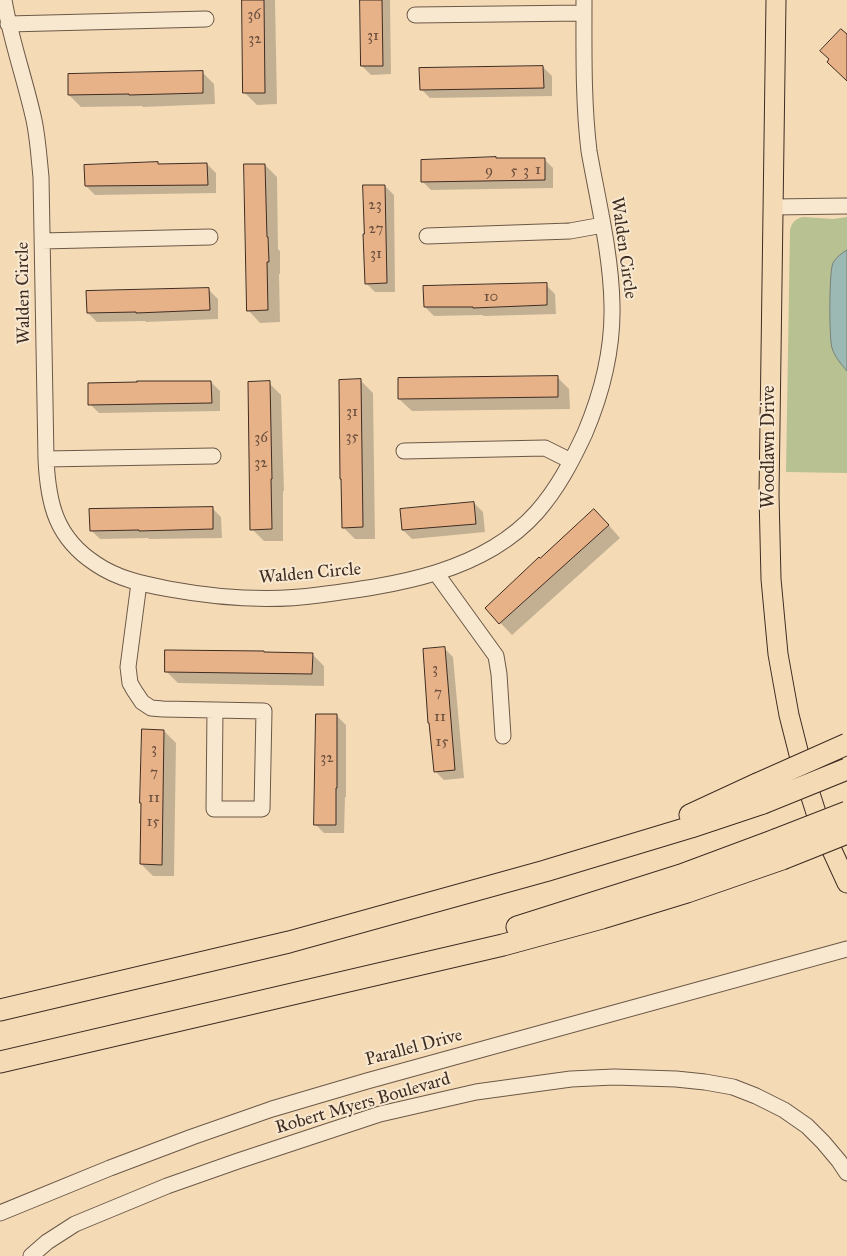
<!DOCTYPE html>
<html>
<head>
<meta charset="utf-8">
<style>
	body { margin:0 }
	canvas { display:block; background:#f4dbb6 }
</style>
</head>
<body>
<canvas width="847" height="1256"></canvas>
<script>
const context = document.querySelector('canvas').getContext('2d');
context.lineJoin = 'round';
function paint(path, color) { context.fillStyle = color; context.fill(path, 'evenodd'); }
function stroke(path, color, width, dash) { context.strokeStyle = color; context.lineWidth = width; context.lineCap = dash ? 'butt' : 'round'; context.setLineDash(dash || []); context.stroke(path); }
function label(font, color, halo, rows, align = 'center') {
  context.font = font + ' "IM FELL Great Primer",serif'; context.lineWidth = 4; context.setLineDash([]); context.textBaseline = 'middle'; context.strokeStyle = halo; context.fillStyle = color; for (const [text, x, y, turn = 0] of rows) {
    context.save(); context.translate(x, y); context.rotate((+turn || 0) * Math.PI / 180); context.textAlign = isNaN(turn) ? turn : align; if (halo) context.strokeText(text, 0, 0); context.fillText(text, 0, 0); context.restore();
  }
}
paint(new Path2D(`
	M 803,217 L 833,219 L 847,217 L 847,473 L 786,472 L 790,230 C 792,222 795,219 803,217 Z`), '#b8c191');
const water = new Path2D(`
	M 847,250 L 847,371 C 841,364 835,357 832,348 C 829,339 829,270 833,263 C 836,257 842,253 847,250 Z`);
paint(water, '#9cbab3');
stroke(water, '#778179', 1);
paint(new Path2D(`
	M 243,0 L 275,0 L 277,104 L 257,105 L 245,93 Z
	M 361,0 L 390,0 L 391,74 L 371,75 L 362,66 Z
	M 543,67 L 552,76 L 552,96 L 430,98 L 421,89 Z
	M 202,72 L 214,84 L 215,104 L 143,107 L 142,106 L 81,107 L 69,95 Z
	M 544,159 L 553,168 L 553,188 L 431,190 L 422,181 Z
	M 158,164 L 159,165 L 207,164 L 216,173 L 216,193 L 95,195 L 86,186 Z
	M 265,165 L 277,177 L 278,249 L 280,251 L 280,274 L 279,274 L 280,322 L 260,323 L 248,310 Z
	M 385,186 L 394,195 L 395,292 L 375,292 L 366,283 Z
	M 546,285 L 555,294 L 556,314 L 484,316 L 482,315 L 434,316 L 425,307 Z
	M 209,290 L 218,299 L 218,319 L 146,322 L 145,321 L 97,322 L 88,313 Z
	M 557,377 L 569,389 L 570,409 L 412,411 L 399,399 Z
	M 361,381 L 373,393 L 375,539 L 355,539 L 343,527 Z
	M 211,382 L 220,391 L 220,411 L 99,413 L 90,404 Z
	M 269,383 L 281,395 L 284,491 L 283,491 L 283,541 L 264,541 L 252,529 Z
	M 474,503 L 483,512 L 485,532 L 412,539 L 403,530 Z
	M 212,508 L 221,517 L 222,538 L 149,539 L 148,538 L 100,539 L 91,530 Z
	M 606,522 L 620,538 L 512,635 L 486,608 Z
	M 444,648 L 453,657 L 464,778 L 444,780 L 435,771 Z
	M 312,654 L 324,666 L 324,686 L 178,683 L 166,671 Z
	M 337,716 L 346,725 L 346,797 L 345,797 L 344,833 L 324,833 L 315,824 Z
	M 164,731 L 176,743 L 174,876 L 153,876 L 141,864 Z`), '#0003');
const building = new Path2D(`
	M 242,0 L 264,0 L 265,93 L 243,93 Z
	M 360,0 L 382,0 L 383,66 L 361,66 Z
	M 841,29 L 847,34 L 847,81 L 827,62 L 829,59 L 820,51 Z
	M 543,66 L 544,88 L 420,90 L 419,68 Z
	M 203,71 L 203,93 L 129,95 L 129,94 L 68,95 L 68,74 Z
	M 496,157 L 496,158 L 545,158 L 545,180 L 421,182 L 421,160 Z
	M 158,162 L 158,164 L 207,163 L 208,185 L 85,186 L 84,165 Z
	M 244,164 L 265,164 L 267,237 L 268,237 L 269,262 L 267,262 L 268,310 L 247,311 Z
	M 363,185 L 385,185 L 387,283 L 365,284 L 363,234 L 364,234 Z
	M 547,283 L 547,305 L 473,308 L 473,307 L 424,307 L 423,286 Z
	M 209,288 L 210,310 L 136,313 L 136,312 L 87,313 L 86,291 Z
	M 558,376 L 558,397 L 398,399 L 398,378 Z
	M 361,379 L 363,527 L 342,528 L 341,479 L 340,479 L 339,380 Z
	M 137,381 L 211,381 L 212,403 L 88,405 L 88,383 L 137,382 Z
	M 270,381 L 272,479 L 271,479 L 272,529 L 250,530 L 248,382 Z
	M 474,502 L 476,524 L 402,530 L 400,509 Z
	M 213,507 L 213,529 L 139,531 L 139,530 L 90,531 L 89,509 Z
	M 594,509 L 609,525 L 499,624 L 485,608 L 539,557 L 540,558 Z
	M 445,647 L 455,770 L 434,772 L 429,723 L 428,723 L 423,649 Z
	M 165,650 L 264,651 L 264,652 L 313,653 L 312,674 L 165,672 Z
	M 316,714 L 337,714 L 337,788 L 336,788 L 336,825 L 314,825 Z
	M 142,729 L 164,730 L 162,865 L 140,864 L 141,803 L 140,803 Z`);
paint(building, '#e8b289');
stroke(building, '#3f2c22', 1);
const minor = new Path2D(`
	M 4,0 C 11,41 25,79 34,120 C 38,139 39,158 41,177 L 46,459 C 48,504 56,538 96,564 C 118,579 143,584 169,589 C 218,598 269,602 319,595 C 395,585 483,573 537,512 C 558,488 572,461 585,433 C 602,393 613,348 612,305 C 611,253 598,202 589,151 C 583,101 584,50 584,0
	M 415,15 L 584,13
	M 8,24 L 206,19
	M 773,207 L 847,206
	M 427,236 L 570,231 L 603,225
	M 42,241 L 210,237
	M 404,451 L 545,448 L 571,461
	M 46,459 L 213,456
	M 436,573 L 496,656 L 499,674 L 503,736
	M 139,583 L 128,667 L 130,683 L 134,690 L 142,702 L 151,708 L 163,709 L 215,710 L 214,809 L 262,809 L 264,711 L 215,710
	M 0,1213 L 110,1168 L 192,1137 L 272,1109 L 367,1081 L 847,949
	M 31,1256 L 47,1242 L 75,1224 L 167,1186 L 238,1161 L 380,1114 L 476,1092 L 571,1079 L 614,1077 L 676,1079 L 705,1082 L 733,1087 L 756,1096 L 784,1110 L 807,1126 L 823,1142 L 839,1161 L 847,1173`);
const major = new Path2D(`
	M 776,0 L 769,495 L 771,579 L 778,654 L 789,715 L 805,778 L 819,822 L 847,883`);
const highway = new Path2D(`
	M 690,815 L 757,784
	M 517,927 L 681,875 L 775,840
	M 0,1010 L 289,942 L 545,871 L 691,827 L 763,803
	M 0,1062 L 503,945 L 602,918 L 687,892 L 782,859`);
stroke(minor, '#6c5847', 17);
stroke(major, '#3f2c22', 21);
stroke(highway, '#3f2c22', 23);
stroke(minor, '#f8e8d0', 15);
stroke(major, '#f4dbb6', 19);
stroke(highway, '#f4dbb6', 21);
const highwayBridge = new Path2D(`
	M 757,784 L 847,744
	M 763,803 L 847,769
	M 775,840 L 847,812
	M 782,859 L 847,833`);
stroke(highwayBridge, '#3f2c22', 23, []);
stroke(highwayBridge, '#f4dbb6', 21);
label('15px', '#694e3c', null, [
	["36",254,15],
	["31",373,36],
	["32",255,39],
	["1",538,170],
	["9",489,171],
	["5",514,171],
	["3",526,171],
	["23",375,205],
	["27",376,229],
	["31",376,254],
	["10",491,297],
	["31",352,412],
	["35",352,437],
	["36",261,438],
	["32",261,463],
	["3",435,669],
	["7",438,693],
	["11",440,717],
	["15",442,742],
	["3",154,749],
	["32",327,758],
	["7",154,773],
	["11",154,798],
	["15",153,822]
]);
label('18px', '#3f2c22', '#f8e8d0', [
	["Walden Circle",623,248,82],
	["Walden Circle",24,293,-91],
	["Woodlawn Drive",770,447,-90],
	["Walden Circle",310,574,-5],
	["Parallel Drive",414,1048,-15],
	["Robert Myers Boulevard",363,1104,-16]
]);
</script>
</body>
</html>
